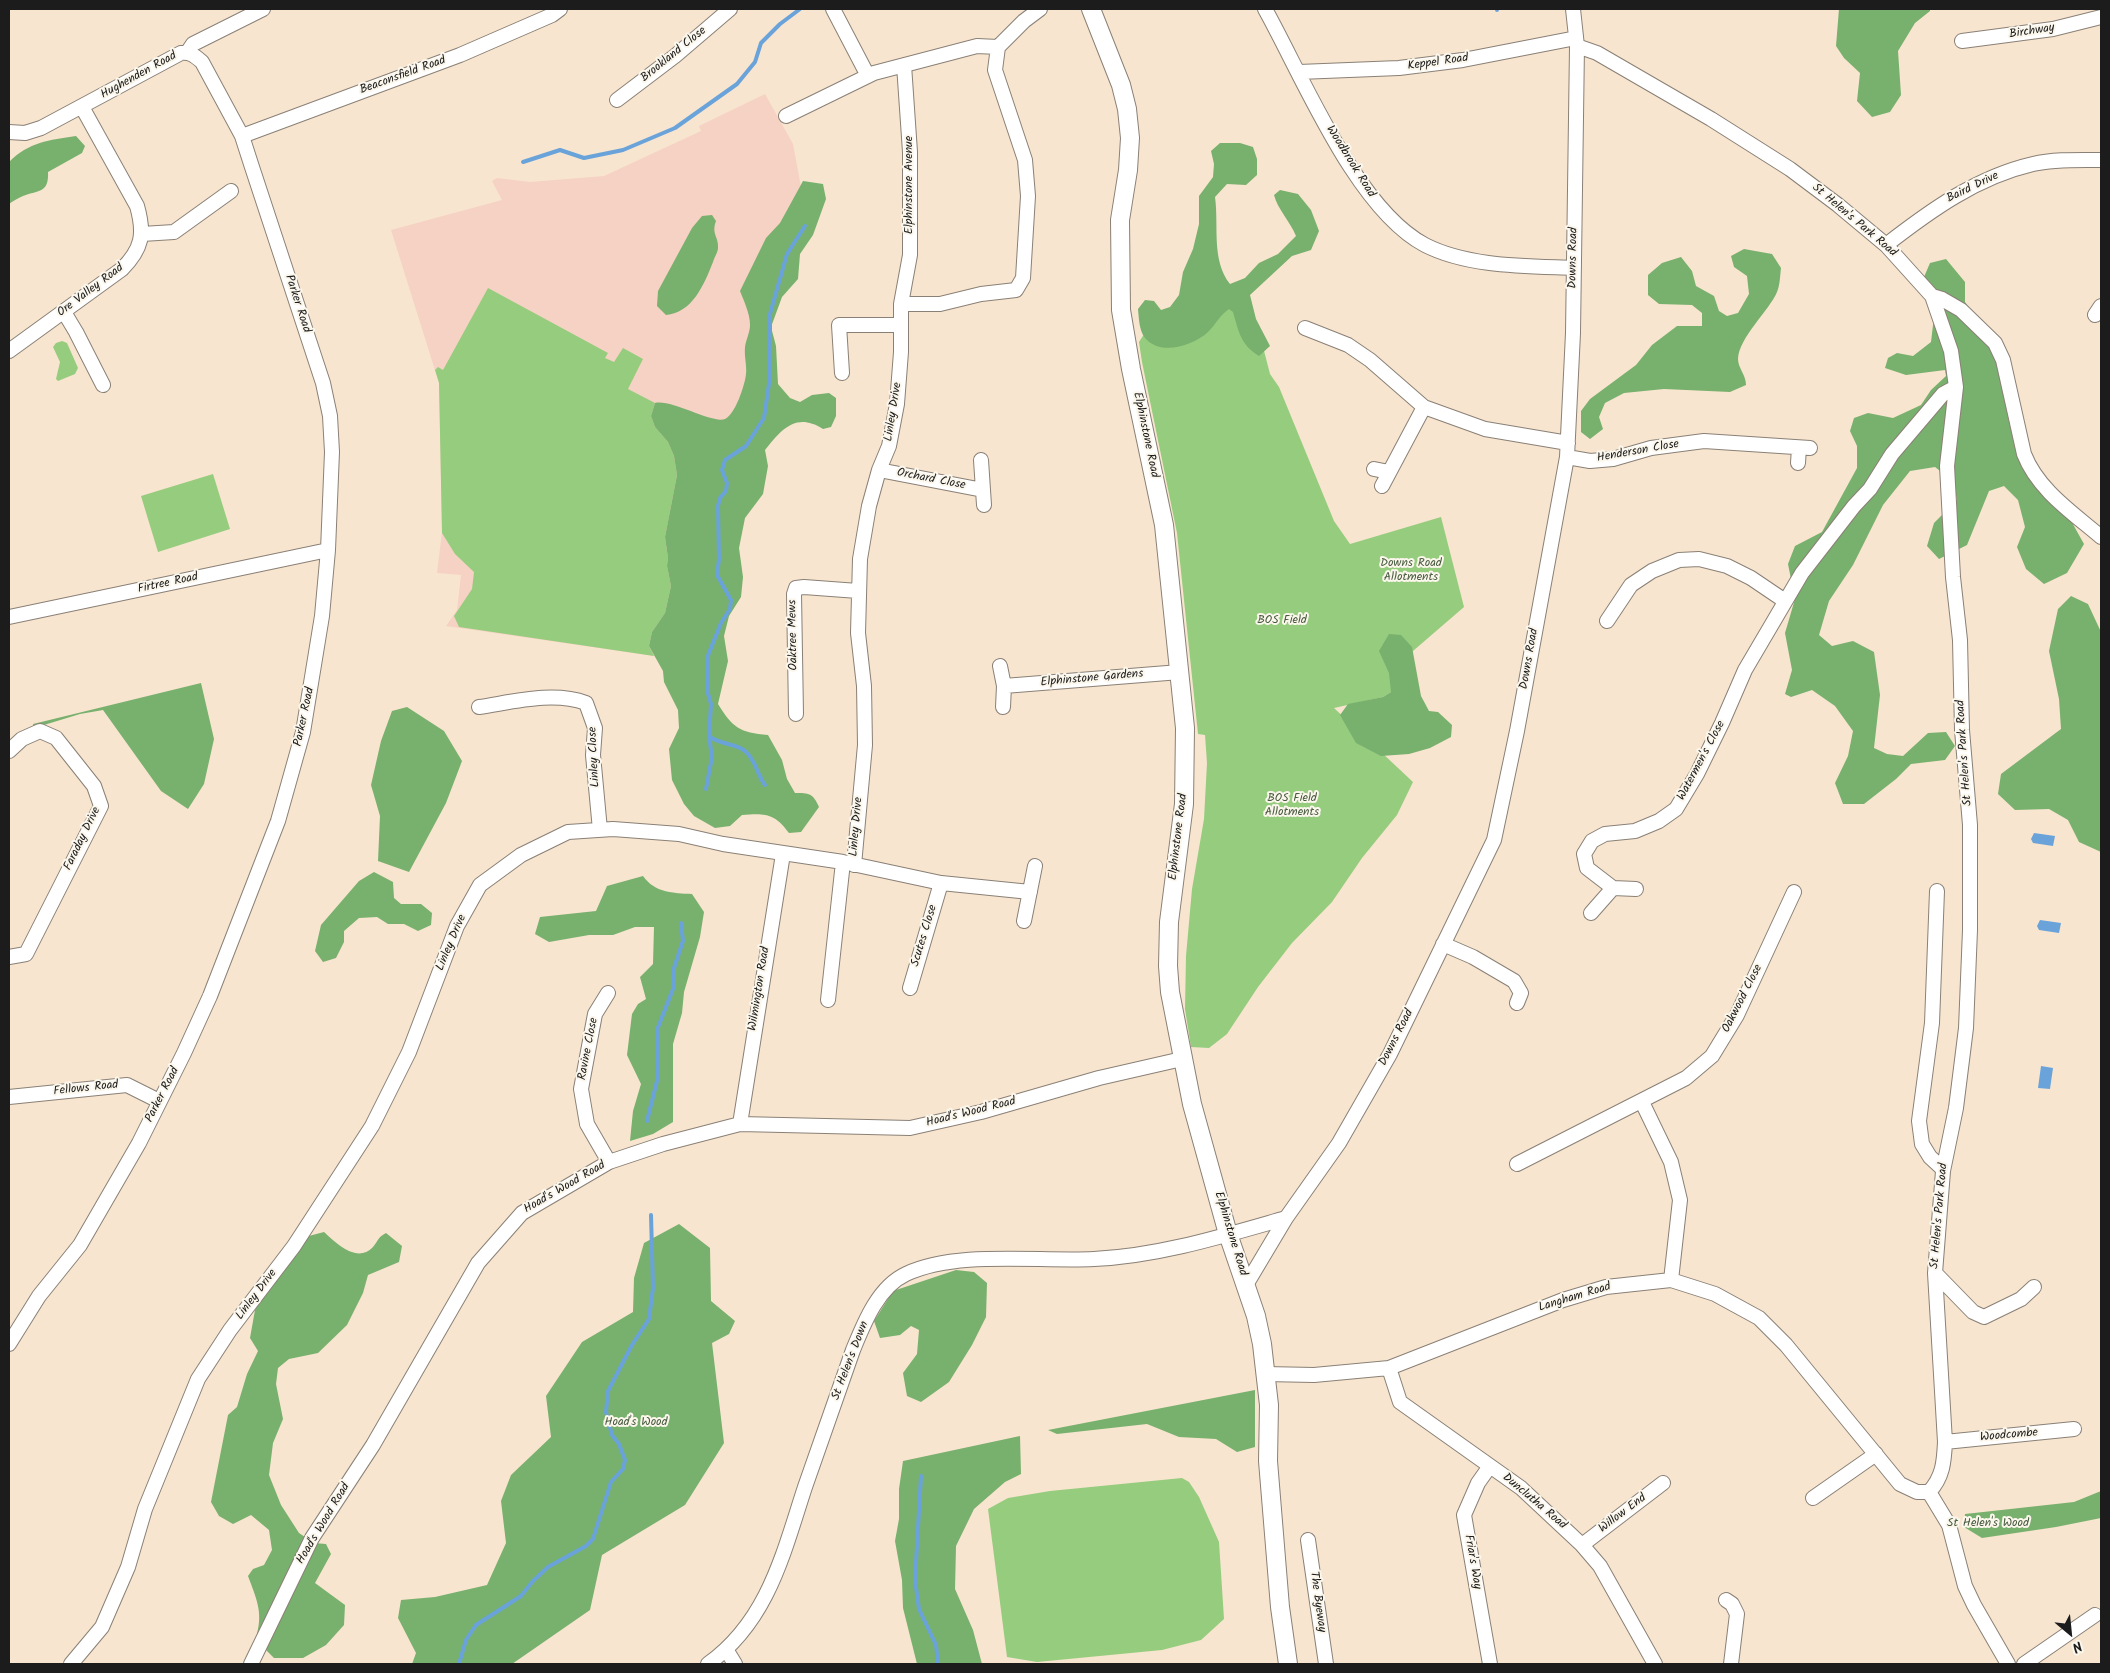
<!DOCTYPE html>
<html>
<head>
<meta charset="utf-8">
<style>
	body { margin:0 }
	#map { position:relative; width:2110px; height:1673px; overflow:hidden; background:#f7e5cf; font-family:Kalam,sans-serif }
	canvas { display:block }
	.frame { position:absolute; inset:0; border:10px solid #1c1c1c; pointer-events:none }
	.north { position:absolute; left:2045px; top:1608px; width:50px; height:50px; -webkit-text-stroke:4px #fbf7ec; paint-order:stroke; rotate:152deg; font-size:14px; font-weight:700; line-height:20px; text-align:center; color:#1c1c1c }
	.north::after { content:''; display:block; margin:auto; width:18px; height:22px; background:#1c1c1c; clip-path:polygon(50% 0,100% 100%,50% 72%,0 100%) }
</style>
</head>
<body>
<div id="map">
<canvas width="2110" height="1673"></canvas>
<div class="frame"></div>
<div class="north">N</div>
</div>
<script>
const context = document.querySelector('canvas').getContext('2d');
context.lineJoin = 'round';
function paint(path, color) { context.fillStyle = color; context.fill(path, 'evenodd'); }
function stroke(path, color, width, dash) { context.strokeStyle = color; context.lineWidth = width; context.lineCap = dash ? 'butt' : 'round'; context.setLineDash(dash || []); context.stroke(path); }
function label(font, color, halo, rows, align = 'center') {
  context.font = font + ' Kalam,sans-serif'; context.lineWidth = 4; context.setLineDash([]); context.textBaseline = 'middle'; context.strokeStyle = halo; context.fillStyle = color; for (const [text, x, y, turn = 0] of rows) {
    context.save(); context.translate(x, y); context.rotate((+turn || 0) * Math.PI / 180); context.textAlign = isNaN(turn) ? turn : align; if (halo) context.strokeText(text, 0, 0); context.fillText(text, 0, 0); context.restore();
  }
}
paint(new Path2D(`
	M 765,94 L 793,144 L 806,214 L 758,297 L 769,377 L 683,670 L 654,656 L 446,626 L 457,610 L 461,575 L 437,573 L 442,532 L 439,383 L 391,230 L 502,200 L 492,181 L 497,178 L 530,182 L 604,176 L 701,131 L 699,126 Z`), '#f6d2c4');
paint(new Path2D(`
	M 488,288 L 608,353 L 605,358 L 614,362 L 623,348 L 643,359 L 628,389 L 655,403 L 651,416 L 655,427 L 668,442 L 674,456 L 677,475 L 665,537 L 668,558 L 667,566 L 671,586 L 665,613 L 652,632 L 649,646 L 654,656 L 459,627 L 454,616 L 472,589 L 474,572 L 455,554 L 442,533 L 439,383 L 435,370 L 438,367 L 443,370 Z
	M 1240,290 L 1262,343 L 1270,374 L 1279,387 L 1334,521 L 1350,544 L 1441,517 L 1464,607 L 1406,657 L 1391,692 L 1383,697 L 1334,708 L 1413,782 L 1397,815 L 1362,858 L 1332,902 L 1292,943 L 1258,987 L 1227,1034 L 1209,1048 L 1191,1047 L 1185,1009 L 1186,956 L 1192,889 L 1204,819 L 1207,763 L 1205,735 L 1198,734 L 1177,533 L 1142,362 L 1139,342 L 1146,331 Z
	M 62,341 L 67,343 L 78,368 L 75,374 L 58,381 L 56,379 L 60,362 L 53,347 L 56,343 Z
	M 213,474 L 230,529 L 158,552 L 141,496 Z
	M 1182,1478 L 1189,1482 L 1199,1497 L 1219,1542 L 1224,1619 L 1201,1640 L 1162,1650 L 1037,1662 L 1007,1657 L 988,1509 L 1008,1498 L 1050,1491 Z`), '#96cc7e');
paint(new Path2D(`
	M 1839,9 L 1930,9 L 1930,11 L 1915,23 L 1898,51 L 1901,95 L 1890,112 L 1872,117 L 1857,101 L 1860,73 L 1844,58 L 1836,46 Z
	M 76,136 L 85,146 L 82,153 L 48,172 C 49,193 39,190 23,196 C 18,198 13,201 9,204 L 9,162 C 29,142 49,140 76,136 Z
	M 1220,143 L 1240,143 L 1253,147 L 1257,159 L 1257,175 L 1246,185 L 1227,184 L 1215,197 C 1219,226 1211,260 1230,284 L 1245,278 L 1259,263 L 1278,254 L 1296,236 C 1290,221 1278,210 1274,195 L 1280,190 L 1298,194 L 1311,210 L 1319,231 L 1311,250 L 1292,256 L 1250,295 L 1256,319 L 1270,346 L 1259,356 C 1240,344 1239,332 1233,312 L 1229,309 C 1220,315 1216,324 1208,332 C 1194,345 1164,355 1148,341 C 1139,334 1139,319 1138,309 L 1145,300 L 1154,301 L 1161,310 L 1170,307 L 1179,295 L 1183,272 L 1193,249 L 1199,224 L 1199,196 L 1213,177 L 1214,164 L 1211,151 Z
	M 803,181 L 823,184 L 826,199 L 813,235 L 800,254 L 798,279 L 782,297 L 771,327 L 776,346 L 778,384 L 790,398 L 800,402 L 812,395 L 829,393 L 836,398 L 836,416 L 831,427 L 823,429 C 796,412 782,429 765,450 L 768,466 L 763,494 L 745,518 L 739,548 L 743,577 L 741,597 L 729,616 L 724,636 L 728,661 L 718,704 C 732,727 740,733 768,735 L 782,760 L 787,779 L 795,793 C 809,793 813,793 819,807 L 801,832 L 789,833 C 775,813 764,813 742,815 L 730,826 L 715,828 L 694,816 L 684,804 L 672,780 L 669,749 L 679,728 L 678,710 L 664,682 L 663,671 L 649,646 L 652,632 L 665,613 L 671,586 L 667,566 L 668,558 L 665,537 L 677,475 L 674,456 L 668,442 L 655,427 L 651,416 L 655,403 C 672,399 712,424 725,419 C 735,415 745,385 746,374 C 747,366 744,356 745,347 C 746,340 750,332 750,325 C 750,314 744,301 740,291 L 766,238 L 780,223 Z
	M 712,215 L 716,221 C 711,234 719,237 718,248 C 718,252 714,258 713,262 C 704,285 692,313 666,315 L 657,306 L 658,291 L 692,228 L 702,216 Z
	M 1744,249 L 1772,254 L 1781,268 C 1780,276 1780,285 1777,292 C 1769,311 1739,337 1738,359 C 1738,368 1746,375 1746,385 L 1730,392 L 1664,389 L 1624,393 L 1605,403 L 1599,417 L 1603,429 L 1590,439 L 1581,432 L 1581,411 L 1590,399 L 1636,365 L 1652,345 L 1677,326 L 1702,326 L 1702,313 L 1692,305 L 1659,304 L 1648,295 L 1648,275 L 1662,263 L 1681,257 L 1692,271 L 1696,286 L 1714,296 L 1719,311 L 1727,316 L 1738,313 L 1749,294 L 1747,276 L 1734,267 L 1731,256 Z
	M 1946,259 L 1965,282 L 1965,302 L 1979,322 L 2004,379 L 2008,417 L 2017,456 L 2041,492 L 2070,519 L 2084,544 L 2067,573 L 2044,584 L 2026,569 L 2017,547 L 2025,527 L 2018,500 L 2004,486 L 1989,491 L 1967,545 L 1939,559 L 1927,546 L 1934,523 L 1957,500 L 1953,481 L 1935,467 L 1910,471 L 1883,505 L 1853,565 L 1829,601 L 1819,635 L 1832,646 L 1853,641 L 1874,652 L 1880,695 L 1874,748 L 1887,754 L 1903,756 L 1928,733 L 1946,732 L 1955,746 L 1945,760 L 1911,764 L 1896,779 L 1864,804 L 1843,804 L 1835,783 L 1848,756 L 1853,731 L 1835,706 L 1812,690 L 1791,697 L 1785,694 L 1792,670 L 1785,633 L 1795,599 L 1788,564 L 1795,546 L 1822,532 L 1857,468 L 1857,446 L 1850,431 L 1854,418 L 1868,413 L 1893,418 L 1921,405 L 1931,390 L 1946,376 L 1945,370 L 1906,375 L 1885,368 L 1888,358 L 1897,353 L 1913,356 L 1931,342 L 1933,325 L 1941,304 L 1924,277 L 1930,263 Z
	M 2071,596 L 2088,604 L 2101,632 L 2101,852 L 2079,842 L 2068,820 L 2049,809 L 2015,810 L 1998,794 L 2001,774 L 2061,729 L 2059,699 L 2049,651 L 2058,609 Z
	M 1389,634 L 1401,635 L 1412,647 L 1421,696 L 1429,711 L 1438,712 L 1452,725 L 1451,737 L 1430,748 L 1409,754 L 1381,756 L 1356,743 L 1340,715 L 1348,704 L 1383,697 L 1391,692 L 1389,673 L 1379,651 Z
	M 201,683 L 214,739 L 204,784 L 188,809 L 161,791 L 103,710 L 80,714 L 34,728 L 33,724 Z
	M 407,707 L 444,731 L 462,761 L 446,803 L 409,872 L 378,861 L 380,816 L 371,785 L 381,741 L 392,711 Z
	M 374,872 L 393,882 L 394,898 L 401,904 L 421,904 L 432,913 L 431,925 L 418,931 L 404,924 L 388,924 L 377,917 L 359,918 L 344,931 L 344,942 L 336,958 L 323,962 L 315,951 L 321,925 L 359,881 Z
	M 643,876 C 655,893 673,893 692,894 L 704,912 L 700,937 L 684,992 L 682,1013 L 673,1044 L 673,1122 L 653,1134 L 630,1141 L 633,1111 L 641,1084 L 627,1055 L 632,1014 L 638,1004 L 646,999 L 640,977 L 653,964 L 654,927 L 635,927 L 613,935 L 589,935 L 549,942 L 535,934 L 540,917 L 596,911 L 607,886 Z
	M 679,1224 L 710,1248 L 711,1301 L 735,1321 L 729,1334 L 712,1343 L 724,1443 L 685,1505 L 602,1555 L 590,1610 L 512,1664 L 412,1664 L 416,1653 L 398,1618 L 401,1600 L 435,1597 L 487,1585 L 506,1543 L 501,1501 L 511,1475 L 551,1437 L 546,1396 L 582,1342 L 633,1312 L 634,1278 L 644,1243 Z
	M 324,1232 C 336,1243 357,1264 373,1247 C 379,1240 377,1238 386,1233 L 402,1246 L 399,1262 L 368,1275 L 363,1293 L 347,1325 L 318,1353 L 289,1359 L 278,1368 L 276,1384 L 283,1419 L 273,1443 L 269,1475 L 281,1505 L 299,1533 L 314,1543 L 326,1544 L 331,1554 L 315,1583 L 345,1605 L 344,1625 L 326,1645 L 303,1658 L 274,1658 L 266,1650 L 257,1634 C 263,1611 256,1598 248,1576 L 253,1569 L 264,1565 L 272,1550 L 269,1530 L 251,1515 L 233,1524 L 219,1516 L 211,1502 L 228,1415 L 237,1407 L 247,1374 L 258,1351 L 250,1338 L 255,1310 L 279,1270 L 305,1237 Z
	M 956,1270 L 974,1272 L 987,1283 L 986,1317 L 972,1345 L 949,1382 L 921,1402 L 907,1396 L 903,1373 L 917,1354 L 919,1330 L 911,1326 L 900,1335 L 880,1338 L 874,1321 L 893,1291 Z
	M 1255,1390 L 1255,1447 L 1237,1452 L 1216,1439 L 1179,1437 L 1147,1424 L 1057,1434 L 1048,1430 Z
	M 1020,1436 L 1021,1474 L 1005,1482 L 974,1509 L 956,1546 L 955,1589 L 973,1630 L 982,1664 L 917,1664 L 903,1608 L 902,1580 L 895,1541 L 899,1519 L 899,1489 L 903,1461 Z
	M 2101,1491 L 2101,1518 L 2056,1527 L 1982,1538 L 1964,1527 L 1965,1514 L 2074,1502 Z`), '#78b06d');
paint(new Path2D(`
	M 2034,833 L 2055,836 L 2053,846 L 2033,843 L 2031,839 Z
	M 2040,920 L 2061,923 L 2059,933 L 2039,930 L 2037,926 Z
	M 2041,1066 L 2053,1068 L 2050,1089 L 2038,1088 Z`), '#6aa3d9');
stroke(new Path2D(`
	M 1497,10 L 1497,9
	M 523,162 L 560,150 L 584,158 L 623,150 L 675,128 L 737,84 L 755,62 L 761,43 L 780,24 L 800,9
	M 709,736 C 719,745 736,743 745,751 C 756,760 757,775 765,785
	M 706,789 L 712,757 L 709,736 L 711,704 L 707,690 L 707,658 L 721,623 L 730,609 L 731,600 L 717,575 L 719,559 L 718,506 L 720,498 L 726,491 L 727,483 L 722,470 L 725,460 L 746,446 L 764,418 L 770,377 L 770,314 L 787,254 L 805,226
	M 647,1121 L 658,1077 L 657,1030 L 673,989 L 674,968 L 683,941 L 681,923
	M 921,1476 L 915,1580 L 919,1609 L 936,1645 L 938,1664
	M 459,1664 L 466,1640 L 476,1625 L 521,1596 L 533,1581 L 548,1567 L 586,1546 L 593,1539 L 611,1482 L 623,1469 L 625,1460 L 619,1444 L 612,1435 L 606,1412 L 608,1391 L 632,1345 L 649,1319 L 653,1288 L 651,1215`), '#6aa3d9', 4);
const minor = new Path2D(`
	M 833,9 L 868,76
	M 1265,9 C 1303,77 1356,209 1425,245 C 1468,267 1526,266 1574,268
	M 1962,41 L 2053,29 L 2101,17
	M 1577,46 L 1597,53 L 1711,119 L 1790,169 L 1838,205 L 1886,245 L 1932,296 L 1951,351 L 1956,387 L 1947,466 L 1953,577 L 1960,640 L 1962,730 L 1970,825 L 1970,930 L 1966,1028 L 1956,1108 L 1943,1171 L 1935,1273 L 1945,1442 C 1944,1462 1943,1477 1929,1492
	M 187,53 L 193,44 L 263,9
	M 1299,72 L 1399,68 L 1463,60 L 1576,38
	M 617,100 L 675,56 L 730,9
	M 786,116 L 874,73 L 977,46 L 998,47 L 1024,21 L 1040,9
	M 9,132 L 25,133 L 41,128 L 181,53 C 191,52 195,56 202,62 L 242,136 L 251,164 L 323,383 L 330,416 L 332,452 L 328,550 L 322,616 L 303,732 L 278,821 L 210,996 L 184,1053 L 139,1143 L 80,1245 L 39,1296 L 9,1344
	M 242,136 L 460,55 L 552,15 L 560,9
	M 142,234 L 174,232 L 231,191
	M 1886,245 C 1931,210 1977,177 2033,164 C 2054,159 2079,160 2101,160
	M 1932,296 L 1942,299 L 1961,310 L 1995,343 L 2003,360 L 2024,454 C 2038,490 2073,513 2101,537
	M 901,304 L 940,304 L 981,294 L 1016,290 L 1023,278 L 1028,196 L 1025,160 L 995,70 L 998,47
	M 64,312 L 76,332 L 103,385
	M 2095,315 L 2101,306
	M 1305,328 L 1348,345 L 1370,360 L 1424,407 L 1485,429 L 1568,443
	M 9,351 L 122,269 C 142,249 145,234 137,206 L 82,107
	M 842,373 L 839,325 L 901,325
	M 1567,457 L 1590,461 L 1613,459 L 1651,448 L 1704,441 L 1810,448
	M 981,460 L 984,505
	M 1798,463 L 1799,448
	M 1374,469 L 1389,472
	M 879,470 L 983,490
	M 1382,486 L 1424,407
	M 9,617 L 328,550
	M 1607,621 L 1631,585 L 1652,571 L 1679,560 L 1699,559 L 1727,566 L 1751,578 L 1785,601
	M 1000,666 L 1004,686 L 1003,707
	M 1004,686 L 1180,672
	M 479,707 C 513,702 553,691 586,703 L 595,728 L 593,755 L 600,830
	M 796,714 L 794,594 L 796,588 L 804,587 L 858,591
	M 9,751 L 22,739 L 40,731 L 56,738 L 94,786 L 101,806 L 26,954 L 9,957
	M 854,865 L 865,745 L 864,686 L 858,633 L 860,559 L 869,506 L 879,470 L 889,446 L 897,404 L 901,352 L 901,304 L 910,255 L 910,152 L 904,65
	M 1636,889 L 1613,888 L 1587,868 L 1584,854 L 1592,841 L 1605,834 L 1635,831 L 1659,821 L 1676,809 L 1697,774 L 1722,723 L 1745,670 L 1802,573 L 1854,506 L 1870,489 L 1892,454 L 1943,394 L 1956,387
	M 1937,891 L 1932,1023 L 1919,1121 L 1922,1144 L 1930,1157 L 1943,1169
	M 1591,913 L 1613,888
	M 1024,921 L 1035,866
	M 1443,944 L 1473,957 L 1514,981 L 1521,993 L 1517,1003
	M 910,988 L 941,883
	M 608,993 L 595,1014 L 581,1089 L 587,1124 L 609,1162
	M 828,1000 L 843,862
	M 9,1097 L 127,1085 L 159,1101
	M 1642,1102 L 1671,1162 L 1680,1200 L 1671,1280
	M 740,1124 L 783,854
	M 1517,1164 L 1686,1078 L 1712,1056 L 1737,1015 L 1794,892
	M 1935,1273 L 1973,1312 L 1984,1317 L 2021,1299 L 2034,1287
	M 1246,1285 L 1286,1218 L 1339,1143 L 1390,1054 L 1494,840 L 1517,731 L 1567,457 L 1573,333 L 1577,46 L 1573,9
	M 1389,1368 L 1400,1402 L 1521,1488 L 1582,1545 L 1600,1566 L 1655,1664
	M 1265,1374 L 1314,1375 L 1389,1368 L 1563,1300 L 1606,1287 L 1671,1280 L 1715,1294 L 1759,1318 L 1786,1345 L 1900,1484 L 1917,1492 L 1929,1492
	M 1945,1442 L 2074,1429
	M 1929,1492 L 1949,1525 L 1965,1586 L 1974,1605 L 2008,1664
	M 1813,1498 L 1876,1454
	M 1308,1540 L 1326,1664
	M 1582,1545 L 1663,1483
	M 1726,1600 L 1732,1604 L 1737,1614 L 1731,1664
	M 727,1651 L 735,1664
	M 71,1664 L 102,1627 L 128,1567 L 145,1509 L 198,1379 L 230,1330 L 294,1246 L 372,1126 L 409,1052 L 457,926 L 480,885 L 521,855 L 568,832 L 613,829 L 679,834 L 723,844 L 843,862 L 941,883 L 1030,892
	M 251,1664 L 312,1538 L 373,1445 L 478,1263 L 522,1213 L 609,1162 L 663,1144 L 740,1124 L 910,1128 L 981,1112 L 1099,1078 L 1182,1059
	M 708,1664 C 768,1621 783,1554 805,1487 C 821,1442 837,1396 853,1350 C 864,1323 878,1287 906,1274 C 957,1250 1038,1262 1094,1259 C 1159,1256 1223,1236 1286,1218
	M 1490,1664 L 1464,1515 L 1478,1483 L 1490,1466
	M 2024,1664 L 2095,1615`);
const tertiary = new Path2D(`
	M 1091,9 L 1121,85 L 1127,109 L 1130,138 L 1128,170 L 1120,220 L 1121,310 L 1131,369 L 1164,525 L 1185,728 L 1184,804 L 1169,922 L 1168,966 L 1170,992 L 1192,1104 L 1228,1234 L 1256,1316 L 1262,1344 L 1269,1405 L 1268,1461 L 1280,1607 L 1288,1664`);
stroke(minor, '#8a8076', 16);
stroke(tertiary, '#8a8076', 20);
stroke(minor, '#fff', 14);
stroke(tertiary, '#fff', 18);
label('12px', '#1c1c1c', '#fbf7ec', [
	["Birchway",2032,32,-9],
	["Brookland Close",674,55,-39],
	["Keppel Road",1438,63,-8],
	["Hughenden Road",139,76,-29],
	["Beaconsfield Road",403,76,-20],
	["Woodbrook Road",1350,162,58],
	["Elphinstone Avenue",910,185,-90],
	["Baird Drive",1973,188,-26],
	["St Helen's Park Road",1854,221,40],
	["Downs Road",1574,258,-89],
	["Ore Valley Road",91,291,-37],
	["Parker Road",297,304,72],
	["Linley Drive",894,412,-81],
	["Elphinstone Road",1145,435,78],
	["Henderson Close",1638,452,-10],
	["Orchard Close",931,480,11],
	["Firtree Road",168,584,-12],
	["Oaktree Mews",794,635,-91],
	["Downs Road",1530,659,-80],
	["Elphinstone Gardens",1092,679,-5],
	["Parker Road",305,717,-78],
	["St Helen's Park Road",1965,753,-94],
	["Linley Close",595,757,-93],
	["Watermen's Close",1702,761,-62],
	["Linley Drive",857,827,-85],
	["Elphinstone Road",1179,837,-83],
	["Faraday Drive",83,839,-64],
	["Scutes Close",925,936,-73],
	["Linley Drive",452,943,-67],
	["Wilmington Road",760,989,-81],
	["Oakwood Close",1743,999,-63],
	["Downs Road",1397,1038,-63],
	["Ravine Close",589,1049,-79],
	["Fellows Road",86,1089,-6],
	["Parker Road",163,1095,-63],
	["Hoad's Wood Road",971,1113,-14],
	["Hoad's Wood Road",565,1188,-30],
	["St Helen's Park Road",1940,1216,-85],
	["Elphinstone Road",1230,1234,73],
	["Linley Drive",257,1295,-53],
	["Langham Road",1575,1298,-17],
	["St Helen's Down",851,1361,-69],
	["Woodcombe",2009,1436,-5],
	["Dunclutha Road",1534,1502,40],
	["Willow End",1623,1514,-37],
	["Hoad's Wood Road",324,1524,-59],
	["Friar's Way",1472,1562,80],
	["The Byeway",1317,1602,82]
]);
label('12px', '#475a3e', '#fbf7ec', [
	["Downs Road",1411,564],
	["Allotments",1411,578],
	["BOS Field",1282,621],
	["BOS Field",1292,799],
	["Allotments",1292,813],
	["Hoad's Wood",636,1423],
	["St Helen's Wood",1988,1524]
]);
</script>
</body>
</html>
